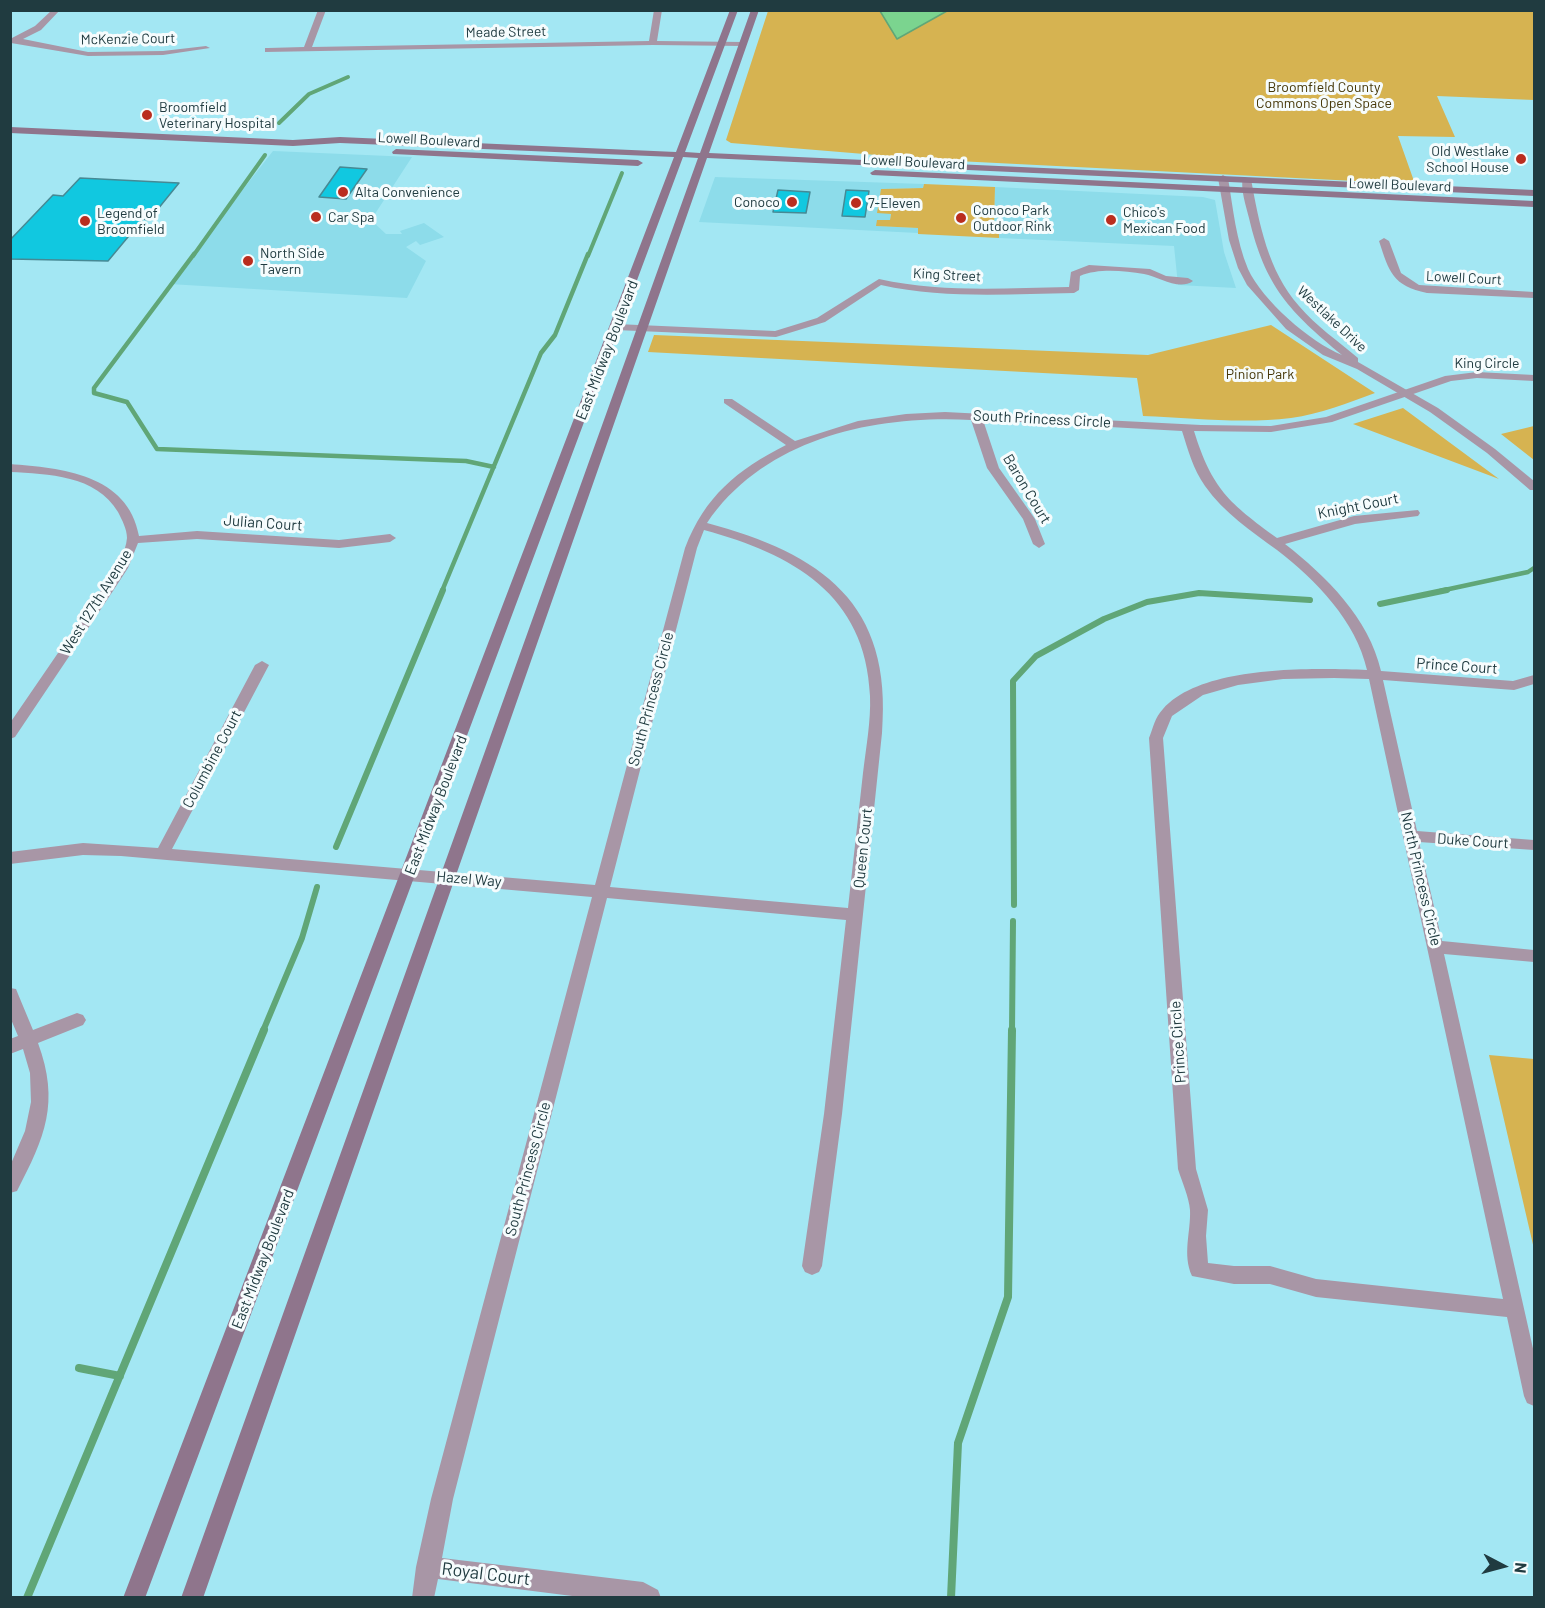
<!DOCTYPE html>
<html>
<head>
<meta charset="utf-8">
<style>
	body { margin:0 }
	#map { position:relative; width:1545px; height:1608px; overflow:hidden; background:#a3e7f3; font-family:Barlow,sans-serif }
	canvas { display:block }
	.frame { position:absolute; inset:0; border:12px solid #203b40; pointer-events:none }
	.north { position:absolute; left:1473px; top:1536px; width:60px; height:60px; -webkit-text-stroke:4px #f6fcfd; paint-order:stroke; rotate:96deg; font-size:16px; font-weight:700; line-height:24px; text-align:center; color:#203b40 }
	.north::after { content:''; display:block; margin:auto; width:21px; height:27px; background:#203b40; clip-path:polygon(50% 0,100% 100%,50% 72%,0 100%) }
</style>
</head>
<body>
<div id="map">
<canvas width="1545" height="1608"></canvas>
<div class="frame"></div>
<div class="north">N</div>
</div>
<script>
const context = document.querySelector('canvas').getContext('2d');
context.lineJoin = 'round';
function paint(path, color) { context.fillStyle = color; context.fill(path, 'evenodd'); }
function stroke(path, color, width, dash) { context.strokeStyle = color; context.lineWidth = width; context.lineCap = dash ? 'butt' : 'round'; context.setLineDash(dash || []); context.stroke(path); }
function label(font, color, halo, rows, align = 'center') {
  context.font = font + ' Barlow,sans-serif'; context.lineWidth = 6; context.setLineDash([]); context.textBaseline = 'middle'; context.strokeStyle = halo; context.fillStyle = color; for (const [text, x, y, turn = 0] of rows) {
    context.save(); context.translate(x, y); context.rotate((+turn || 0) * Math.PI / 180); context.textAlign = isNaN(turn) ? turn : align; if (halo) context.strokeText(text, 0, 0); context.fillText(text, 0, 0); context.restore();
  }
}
paint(new Path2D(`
	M 273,151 L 412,157 L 371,220 L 386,234 L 402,234 L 400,231 L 424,223 L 444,237 L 420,245 L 416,241 L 406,247 L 426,261 L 407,298 L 169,284 Z
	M 715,177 L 924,184 L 923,188 L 881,189 L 878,213 L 891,213 L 890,220 L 877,226 L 918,228 L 918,233 L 699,222 Z
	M 995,187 L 1203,197 L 1215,200 L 1224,252 L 1236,288 L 1178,285 L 1174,246 L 999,238 L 999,228 L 994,227 Z`), '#8ddcea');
paint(new Path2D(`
	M 768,11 L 1534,11 L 1534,100 L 1437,96 L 1455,137 L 1398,136 L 1415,184 L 937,160 L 731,143 L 726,140 Z
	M 924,184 L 995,187 L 994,227 L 999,228 L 999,238 L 918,234 L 918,228 L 876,226 L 877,220 L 890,220 L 891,214 L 877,213 L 881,189 L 923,188 Z
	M 1271,325 L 1375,393 C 1348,403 1320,414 1291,418 C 1242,424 1192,418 1143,416 L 1137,378 L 648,352 L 654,335 L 1148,355 Z
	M 1403,408 L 1499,479 L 1353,424 Z
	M 1534,426 L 1534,460 L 1501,434 Z
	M 1489,1055 L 1534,1059 L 1534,1249 Z`), '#d6b351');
const water = new Path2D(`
	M 880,11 L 947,11 L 897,39 Z`);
paint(water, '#7bd48f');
stroke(water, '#60a677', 1.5);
stroke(new Path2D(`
	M 279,123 L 309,94 L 348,77
	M 193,256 L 265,155
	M 588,256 L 622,173`), '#60a677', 4);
stroke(new Path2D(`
	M 194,254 L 94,388 L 94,393 L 127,402 L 157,449 L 466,461 L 494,467
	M 442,591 L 541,353 L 555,335 L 588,254
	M 1440,591 L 1528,572 L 1534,568`), '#60a677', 4.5);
stroke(new Path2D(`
	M 1380,604 L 1447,590
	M 336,847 L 443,590
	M 1014,905 L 1013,681 L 1036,656 L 1104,619 L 1147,602 L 1199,593 L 1310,600
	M 263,1031 L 302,938 L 317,887
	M 1012,1031 L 1013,921`), '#60a677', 6);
stroke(new Path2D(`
	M 79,1368 L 120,1376
	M 27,1598 L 264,1030
	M 951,1598 L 958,1443 L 1008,1297 L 1012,1030`), '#60a677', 8);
const building = new Path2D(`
	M 340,167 L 367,169 L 346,199 L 319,197 Z
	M 80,178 L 179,183 L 149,220 L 143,219 L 108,261 L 10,259 L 10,240 L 53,195 L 63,196 Z
	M 778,190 L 810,192 L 806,213 L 773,212 Z
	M 846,190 L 869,191 L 865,217 L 842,216 Z`);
paint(building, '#11c8e0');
stroke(building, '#468994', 1.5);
paint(new Path2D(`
	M 52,10 L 60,10 L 41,30 L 23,39 L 88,52 L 163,51 L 206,46 L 210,48 L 163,55 L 88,56 L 11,43 L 12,38 L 35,26 Z
	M 318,10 L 326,10 L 312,47 L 649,41 L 654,10 L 662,10 L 657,41 L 743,42 L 747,44 L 743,46 L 653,45 L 265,52 L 265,48 L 268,48 L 304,47 Z
	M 1384,238 L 1389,241 L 1401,273 L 1419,285 L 1534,292 L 1534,298 L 1427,293 C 1393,286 1389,272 1379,241 Z
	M 1089,265 L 1150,269 L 1166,276 L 1188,278 L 1193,281 C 1179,291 1159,277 1144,274 C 1124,271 1099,268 1080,276 L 1079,290 L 1074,293 C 1009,294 944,299 881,285 L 825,322 L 776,337 L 616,330 L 611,327 L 616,324 L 775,331 L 817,318 L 879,279 C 943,293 1004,288 1069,287 L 1071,272 Z
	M 1477,372 L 1534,375 L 1534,381 L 1477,378 L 1451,381 L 1332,422 L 1271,432 L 1194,431 C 1212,489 1229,503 1277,538 L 1354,516 L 1418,510 L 1420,513 L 1418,516 L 1355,524 L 1285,544 C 1326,576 1369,618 1381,671 L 1513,681 L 1534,675 L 1534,684 L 1514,690 L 1383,680 L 1417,831 L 1534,840 L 1534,850 L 1419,842 L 1442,941 L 1534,950 L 1534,962 L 1444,954 L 1534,1353 L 1534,1406 L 1527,1403 L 1524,1396 L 1507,1317 L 1316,1297 L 1270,1284 L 1234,1284 L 1192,1276 C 1182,1254 1191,1232 1190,1210 C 1189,1197 1182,1182 1178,1169 L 1149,738 C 1153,728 1155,717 1163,709 C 1202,665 1312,668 1367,670 C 1356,621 1316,580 1277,550 C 1251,531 1224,513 1205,486 C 1193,469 1188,450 1182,431 L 983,420 L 999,468 L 1035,519 L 1045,544 L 1039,548 L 1033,544 L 1023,519 L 987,468 L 971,420 C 874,415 765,438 707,523 C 822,554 893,603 882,733 L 842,1114 L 822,1266 L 819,1272 L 812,1275 L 805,1272 L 802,1266 L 824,1114 L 846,920 L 607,898 L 453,1499 L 442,1558 L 643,1582 L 658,1590 L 661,1598 L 588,1598 L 438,1579 L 434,1598 L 412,1598 L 416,1567 L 431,1499 L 592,897 L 121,856 L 83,855 L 10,864 L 10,852 L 83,843 L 158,848 L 255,665 L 262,661 L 269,665 L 172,849 L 595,885 L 685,548 C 705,496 737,470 786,445 L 724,403 L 724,399 L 732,399 L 795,441 L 858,421 L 906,414 L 945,412 L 1201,425 L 1271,426 L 1326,417 L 1445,376 ZM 704,530 C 792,554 866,594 870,696 C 871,721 866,747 863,773 C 858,818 853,863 848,908 L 610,887 L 697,548 ZM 1334,678 L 1369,679 L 1503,1299 L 1316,1279 L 1270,1266 L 1234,1266 L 1208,1263 L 1206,1236 L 1208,1210 L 1196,1169 L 1163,738 L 1172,716 L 1203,695 L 1238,685 L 1283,679 Z
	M 10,464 C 61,468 128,474 139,536 L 197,531 L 339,540 L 390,534 L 396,538 L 390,542 L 339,548 L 197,539 L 138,543 L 128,568 L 113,591 L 15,737 L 10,739 L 10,723 L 108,580 C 115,568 126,553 127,538 C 127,529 122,520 118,512 C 96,475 48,474 10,472 Z
	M 10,988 L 16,989 L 18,994 L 33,1030 L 77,1013 L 83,1015 L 86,1020 L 83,1025 L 38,1043 C 60,1103 45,1137 17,1191 L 10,1193 L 10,1166 L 25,1131 L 31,1102 L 30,1073 L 23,1049 L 10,1054 L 10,1039 L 18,1036 L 10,1017 Z`), '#a896a6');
paint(new Path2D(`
	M 1223,175 L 1228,178 C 1233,208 1236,240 1248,269 C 1262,300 1310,342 1342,355 C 1290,312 1265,287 1249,218 C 1246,206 1240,188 1243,177 L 1251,179 C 1259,223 1268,271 1299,306 C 1316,326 1338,341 1358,358 L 1358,362 L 1438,408 L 1495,449 L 1534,481 L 1534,490 L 1530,490 L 1487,453 L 1430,412 L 1357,369 L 1323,355 L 1286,329 L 1247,285 L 1238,268 L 1229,240 L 1218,178 Z`), '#a896a6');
paint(new Path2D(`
	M 730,10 L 738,10 L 685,152 L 700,153 L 751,10 L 759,10 L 709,153 L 1534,190 L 1534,196 L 707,158 L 203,1598 L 181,1598 L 698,158 L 683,157 L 145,1598 L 123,1598 L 674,157 L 340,143 L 293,146 L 10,133 L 10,127 L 293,140 L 340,137 L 676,152 Z
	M 396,149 L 638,160 L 643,163 L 638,166 L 393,154 L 392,152 Z
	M 875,170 L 1534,201 L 1534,207 L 872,175 L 870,173 Z`), '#8f758c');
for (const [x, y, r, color] of [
	[147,115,6,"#ba2d1f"],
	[1521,159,6,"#ba2d1f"],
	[343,192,6,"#ba2d1f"],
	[792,202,6,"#ba2d1f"],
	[856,203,6,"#ba2d1f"],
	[316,217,6,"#ba2d1f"],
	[961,218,6,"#ba2d1f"],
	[1111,220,6,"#ba2d1f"],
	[85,221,6,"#ba2d1f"],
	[248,261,6,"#ba2d1f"]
]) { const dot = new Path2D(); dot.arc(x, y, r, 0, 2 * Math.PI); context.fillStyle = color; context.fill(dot); stroke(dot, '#f6fcfd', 2); }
label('14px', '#203b40', '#f6fcfd', [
	["Meade Street",506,32,-1],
	["McKenzie Court",128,39,-1],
	["Lowell Boulevard",429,140,3],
	["Lowell Boulevard",914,162,3],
	["Lowell Boulevard",1400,185,2],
	["King Street",947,275,3],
	["Lowell Court",1464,278,3],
	["Westlake Drive",1332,319,43],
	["King Circle",1487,363]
]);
label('14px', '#463708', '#f6fcfd', [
	["Broomfield County",1324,87],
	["Commons Open Space",1324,103],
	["Pinion Park",1260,374]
]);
label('14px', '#203b40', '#f6fcfd', [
	["Broomfield",159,107],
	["Veterinary Hospital",159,123],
	["Old Westlake",1509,151,"right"],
	["School House",1509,167,"right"],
	["Alta Convenience",355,192],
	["Conoco",780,202,"right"],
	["7-Eleven",868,203],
	["Conoco Park",973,210],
	["Outdoor Rink",973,226],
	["Chico's",1123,212],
	["Mexican Food",1123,228],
	["Legend of",97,213],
	["Broomfield",97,229],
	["Car Spa",328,217],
	["North Side",260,253],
	["Tavern",260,269]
], 'left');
label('15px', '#203b40', '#f6fcfd', [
	["East Midway Boulevard",607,350,-69],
	["South Princess Circle",1042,419,3],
	["Baron Court",1027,489,59],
	["Knight Court",1358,506,-11],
	["Julian Court",263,523,4],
	["West 127th Avenue",96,602,-58],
	["Prince Court",1457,666,4],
	["South Princess Circle",651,699,-75],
	["Columbine Court",212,759,-62],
	["East Midway Boulevard",436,805,-69],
	["Duke Court",1473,841,4],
	["Queen Court",863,848,-84],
	["Hazel Way",469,879,5],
	["North Princess Circle",1421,879,77],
	["Prince Circle",1178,1042,-94],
	["South Princess Circle",528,1169,-75],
	["East Midway Boulevard",263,1259,-69]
]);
label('18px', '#203b40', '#f6fcfd', [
	["Royal Court",486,1574,7]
]);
</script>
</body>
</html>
